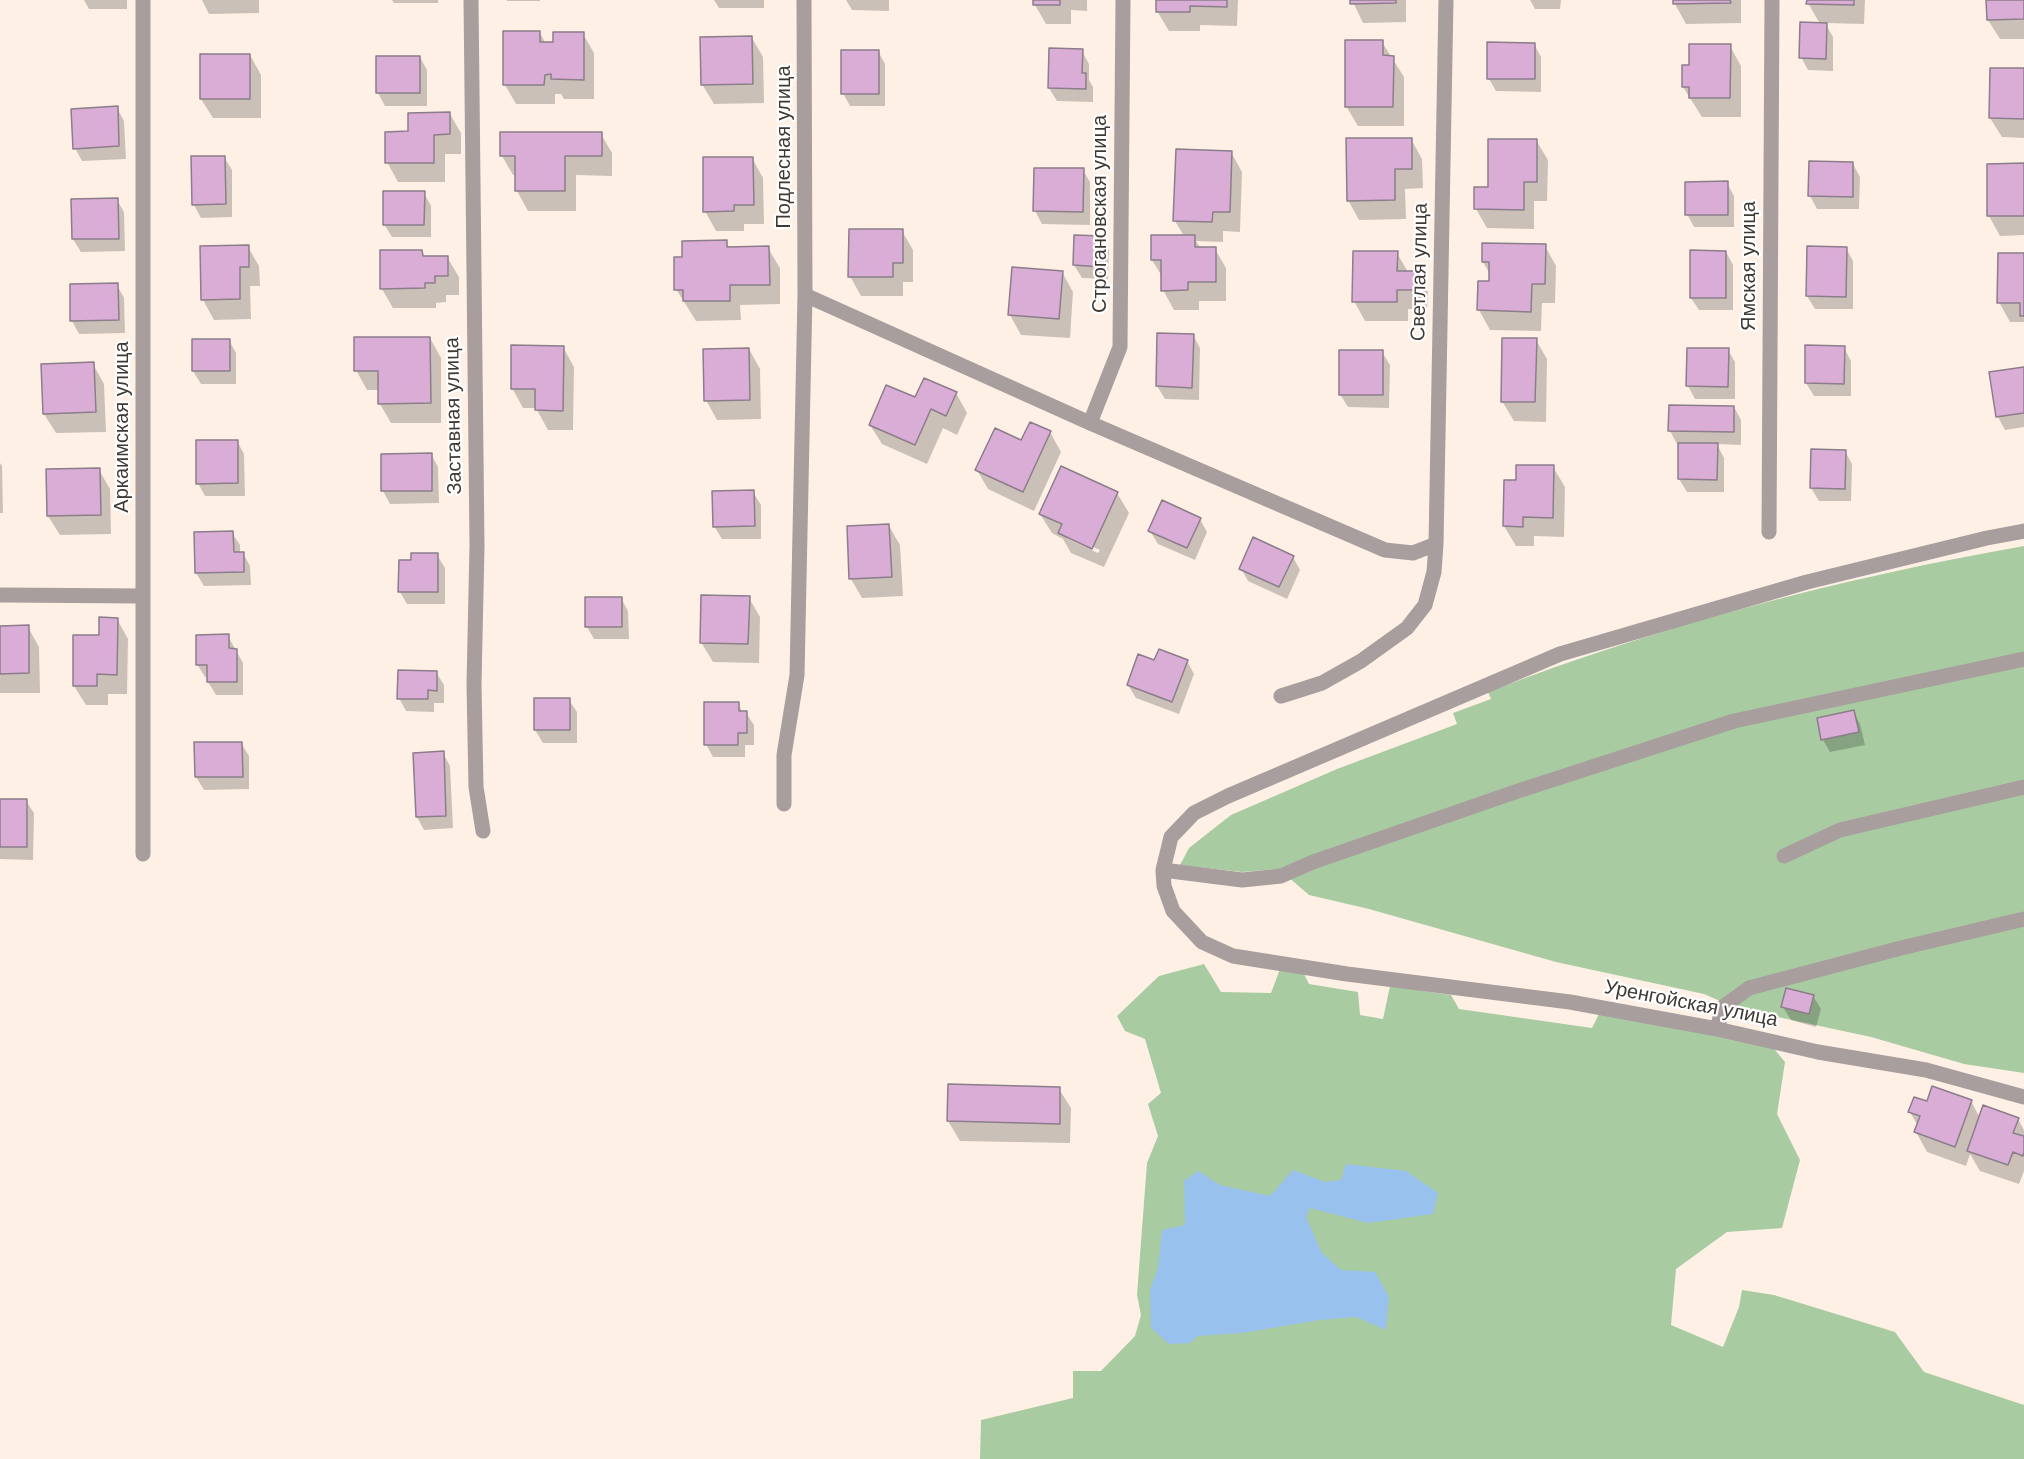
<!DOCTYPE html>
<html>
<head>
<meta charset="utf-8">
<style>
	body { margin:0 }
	canvas { display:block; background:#fef0e5 }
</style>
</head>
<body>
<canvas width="2024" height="1459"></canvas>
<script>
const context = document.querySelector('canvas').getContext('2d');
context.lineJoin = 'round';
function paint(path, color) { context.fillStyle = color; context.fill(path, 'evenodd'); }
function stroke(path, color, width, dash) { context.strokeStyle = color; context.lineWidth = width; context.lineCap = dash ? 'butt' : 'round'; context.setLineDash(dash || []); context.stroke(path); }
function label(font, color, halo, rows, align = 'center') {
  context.font = font + ' Arial,sans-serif'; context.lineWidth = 4.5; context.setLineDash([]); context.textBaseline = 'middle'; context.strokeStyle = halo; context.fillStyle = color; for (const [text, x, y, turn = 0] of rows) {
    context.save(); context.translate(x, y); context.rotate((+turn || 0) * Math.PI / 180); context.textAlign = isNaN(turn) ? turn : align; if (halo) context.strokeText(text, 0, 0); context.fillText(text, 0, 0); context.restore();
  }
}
paint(new Path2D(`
	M 2024,546 L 2024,1073 L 1964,1064 L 1871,1037 L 1736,1008 L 1704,994 L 1556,962 L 1369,909 L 1309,895 L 1279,869 L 1242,872 L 1180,865 L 1189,848 L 1231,815 L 1337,769 L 1457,724 L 1453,713 L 1491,699 L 1488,692 C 1661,625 1842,578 2024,546 Z
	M 1204,964 L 1221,992 L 1271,993 L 1280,969 L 1303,972 L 1309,984 L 1358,992 L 1360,1015 L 1383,1019 L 1390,986 L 1451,995 L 1459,1009 L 1592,1028 L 1600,1012 L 1766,1039 L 1785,1062 L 1777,1114 L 1800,1160 L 1782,1228 L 1727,1232 L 1676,1269 L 1671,1325 L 1723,1347 L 1739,1307 L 1742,1290 L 1774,1295 L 1895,1332 L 1924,1372 L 2024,1405 L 2024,1459 L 980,1459 L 981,1420 L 1073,1398 L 1073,1371 L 1101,1371 L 1135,1336 L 1141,1315 L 1137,1295 L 1147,1163 L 1158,1136 L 1148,1104 L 1161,1093 L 1145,1039 L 1125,1031 L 1117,1016 L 1159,976 Z`), '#a9cba1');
paint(new Path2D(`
	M 1346,1164 L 1406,1171 L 1438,1193 L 1433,1214 L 1368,1223 L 1310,1208 L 1306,1217 L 1322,1253 L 1341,1270 L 1375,1272 L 1389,1297 L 1386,1330 L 1356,1317 L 1319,1320 L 1242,1333 L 1198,1336 L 1190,1343 L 1169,1344 L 1151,1328 L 1150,1290 L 1158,1268 L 1162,1230 L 1185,1225 L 1184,1181 L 1198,1171 L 1220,1185 L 1270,1196 L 1293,1170 L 1325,1182 L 1341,1180 Z`), '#98c1ed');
paint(new Path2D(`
	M 84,0 L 127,0 L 127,9 L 89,9 Z
	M 202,0 L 259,0 L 259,13 L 209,14 Z
	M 392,0 L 438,0 L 438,3 L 394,3 Z
	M 507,0 L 540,0 L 540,1 L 507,1 Z
	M 714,0 L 764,0 L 764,8 L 719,8 Z
	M 846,0 L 889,0 L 889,11 L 852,10 Z
	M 1035,0 L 1087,0 L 1087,11 L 1071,10 L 1071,24 L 1046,24 L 1035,5 Z
	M 1158,0 L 1238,0 L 1237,26 L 1200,25 L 1200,31 L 1169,31 L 1157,11 Z
	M 1352,0 L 1406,0 L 1406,22 L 1363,23 Z
	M 1530,0 L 1561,0 L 1560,9 L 1535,9 Z
	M 1675,0 L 1741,0 L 1741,23 L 1686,24 L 1675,4 Z
	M 1808,0 L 1865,0 L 1864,24 L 1825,23 L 1833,37 L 1833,71 L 1808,70 L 1801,57 L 1820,24 L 1808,3 Z
	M 1988,0 L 2024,0 L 2024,39 L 2000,39 L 1988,20 Z
	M 540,33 L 546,44 L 554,44 L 583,34 L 594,53 L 594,99 L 564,99 L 561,94 L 555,94 L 555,104 L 516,104 L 505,85 Z
	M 752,38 L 763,57 L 764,103 L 714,104 L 702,84 Z
	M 1382,42 L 1404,77 L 1404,126 L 1358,126 L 1346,106 Z
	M 1534,44 L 1541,57 L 1541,92 L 1496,91 L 1489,79 Z
	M 1730,46 L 1741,66 L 1741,117 L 1702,117 L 1683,87 L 1690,66 Z
	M 878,51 L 885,64 L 885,106 L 850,106 L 843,93 Z
	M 1082,51 L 1089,64 L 1089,80 L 1093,87 L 1093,102 L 1057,101 L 1049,88 Z
	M 250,55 L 261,75 L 261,118 L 213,118 L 201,99 Z
	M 420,57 L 427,70 L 427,106 L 385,106 L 378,93 Z
	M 2024,70 L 2024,138 L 2002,137 L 1990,118 Z
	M 117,108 L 124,121 L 126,159 L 82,161 L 75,148 Z
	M 450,114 L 461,133 L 461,154 L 445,154 L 445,182 L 398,182 L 387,162 L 410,133 Z
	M 601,134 L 612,153 L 612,176 L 576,175 L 576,211 L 528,211 L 517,191 L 517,175 L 513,175 L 502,156 Z
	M 1411,139 L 1422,159 L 1423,188 L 1405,189 L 1406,219 L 1359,220 L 1348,200 Z
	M 1536,140 L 1548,160 L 1547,201 L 1534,201 L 1534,229 L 1487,228 L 1476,209 L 1489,188 Z
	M 1231,152 L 1242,172 L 1240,232 L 1223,231 L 1223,242 L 1196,241 L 1201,249 L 1215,249 L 1226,268 L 1226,301 L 1199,301 L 1199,310 L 1174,310 L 1163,290 L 1163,278 L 1152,260 L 1184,236 L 1175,221 Z
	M 224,157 L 232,170 L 232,217 L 201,218 L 194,205 Z
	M 752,158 L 763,178 L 764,224 L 744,224 L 744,231 L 716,231 L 705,211 Z
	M 1853,164 L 1860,177 L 1859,209 L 1817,209 L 1810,196 Z
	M 2024,165 L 2024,235 L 2000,236 L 1989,216 Z
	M 1035,169 L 1083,170 L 1090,182 L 1090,225 L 1042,224 L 1035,211 Z
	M 1727,183 L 1734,196 L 1734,227 L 1694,227 L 1687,214 Z
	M 424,193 L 431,206 L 431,237 L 392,237 L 384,224 Z
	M 117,200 L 124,212 L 125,251 L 81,252 L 73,239 Z
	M 902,231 L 913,250 L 913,282 L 903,282 L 903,296 L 861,296 L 850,276 Z
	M 1101,237 L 1109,250 L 1108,279 L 1082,278 L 1074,265 Z
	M 726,242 L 730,248 L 768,248 L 780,268 L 780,304 L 740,305 L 741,320 L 696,321 L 676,289 L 684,258 Z
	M 1545,246 L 1556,266 L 1555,303 L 1542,303 L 1541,331 L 1490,330 L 1479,310 L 1480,283 L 1490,283 L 1490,274 L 1483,262 Z
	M 248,247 L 259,266 L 260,286 L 250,286 L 251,319 L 214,320 L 203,300 L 201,248 Z
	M 1846,248 L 1853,261 L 1853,309 L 1815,309 L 1807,296 Z
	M 422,251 L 425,258 L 447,257 L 459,277 L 459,295 L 446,295 L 446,302 L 436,303 L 436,308 L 393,308 L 382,289 Z
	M 1726,252 L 1733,265 L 1733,310 L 1699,310 L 1691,298 Z
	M 1397,253 L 1408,272 L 1416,272 L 1428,292 L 1427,309 L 1408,309 L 1408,321 L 1365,321 L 1354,301 Z
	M 2024,255 L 2024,322 L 2010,322 L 1999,302 Z
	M 1062,272 L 1073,292 L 1070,338 L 1021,335 L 1010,315 Z
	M 117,285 L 124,298 L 125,333 L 79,334 L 72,321 Z
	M 1158,334 L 1193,335 L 1200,348 L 1199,400 L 1165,399 L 1157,386 Z
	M 430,338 L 441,358 L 441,423 L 391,423 L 380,404 L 380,390 L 367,390 L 356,370 Z
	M 229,340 L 236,353 L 236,384 L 201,384 L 193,371 Z
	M 1536,340 L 1547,359 L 1546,422 L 1514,421 L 1502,401 Z
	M 563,347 L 574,367 L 573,430 L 548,430 L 536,408 L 523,408 L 512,388 Z
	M 1844,348 L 1851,361 L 1851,396 L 1814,396 L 1806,383 Z
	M 749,349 L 760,369 L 761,419 L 717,420 L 706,400 Z
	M 1728,350 L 1735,362 L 1735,399 L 1695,399 L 1688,386 Z
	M 1382,352 L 1390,365 L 1389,408 L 1348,407 L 1340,394 Z
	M 93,364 L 104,384 L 106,432 L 56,433 L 44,414 Z
	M 2024,368 L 2024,427 L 2005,430 L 1998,417 L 1991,373 Z
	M 956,393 L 967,413 L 957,435 L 943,428 L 927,464 L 882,444 L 870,425 L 915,399 Z
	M 1734,407 L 1741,420 L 1741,445 L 1717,444 L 1724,458 L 1724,492 L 1687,492 L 1679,479 L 1680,444 L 1677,444 L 1670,431 Z
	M 1050,432 L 1061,452 L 1034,511 L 988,489 L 977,470 L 1022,442 Z
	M 237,441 L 244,454 L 245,496 L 205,496 L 198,483 Z
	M 1812,450 L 1845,451 L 1852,464 L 1851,501 L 1819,501 L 1811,488 Z
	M 431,454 L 438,467 L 439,503 L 390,504 L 383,491 Z
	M 0,463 L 2,466 L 3,513 L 0,513 Z
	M 1553,467 L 1565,487 L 1564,537 L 1534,536 L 1534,546 L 1516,546 L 1504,526 L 1518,482 Z
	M 99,470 L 110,489 L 111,534 L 60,535 L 48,516 Z
	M 753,492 L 761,505 L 761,539 L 722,539 L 714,526 Z
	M 1117,493 L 1129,513 L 1104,567 L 1071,553 L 1063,539 L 1052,533 L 1040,514 ZM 1068,536 L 1100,550 L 1098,553 L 1068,539 Z
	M 1200,519 L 1207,532 L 1195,560 L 1158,544 L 1150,531 Z
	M 889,526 L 900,545 L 903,596 L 862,598 L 851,579 Z
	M 232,533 L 240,545 L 240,554 L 243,553 L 250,566 L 251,585 L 204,586 L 196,573 Z
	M 437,555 L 445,568 L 445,604 L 407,604 L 400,592 L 413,562 Z
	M 1293,557 L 1300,570 L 1287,599 L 1248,581 L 1241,568 Z
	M 621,598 L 628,611 L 629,639 L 594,639 L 587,627 Z
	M 749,598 L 760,617 L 759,663 L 713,662 L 701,642 Z
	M 117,619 L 128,639 L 127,694 L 108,694 L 108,705 L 86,705 L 74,686 L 100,637 Z
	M 0,627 L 28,627 L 39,647 L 40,693 L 0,693 Z
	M 228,636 L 243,663 L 243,695 L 216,695 L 208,682 L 208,677 L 205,677 L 197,664 Z
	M 1187,661 L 1194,674 L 1179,714 L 1136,698 L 1128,685 L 1155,662 Z
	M 436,672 L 444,685 L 444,703 L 434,703 L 434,712 L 406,711 L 399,698 Z
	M 569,700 L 577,712 L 577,743 L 543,743 L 535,730 Z
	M 738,704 L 743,713 L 746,713 L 754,725 L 754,745 L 745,745 L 745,757 L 713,757 L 706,744 Z
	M 1853,711 L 1860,724 L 1865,745 L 1830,752 L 1823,740 L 1818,719 Z
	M 241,743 L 249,756 L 249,789 L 204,790 L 196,777 Z
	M 443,753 L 450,766 L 453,828 L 424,830 L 417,817 Z
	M 0,800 L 26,801 L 34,813 L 33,860 L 0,859 Z
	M 1813,996 L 1821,1009 L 1816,1027 L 1791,1020 L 1783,1007 Z
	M 1059,1089 L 1071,1108 L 1070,1143 L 960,1141 L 948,1121 Z
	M 1971,1101 L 1980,1118 L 2018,1119 L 2024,1130 L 2024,1171 L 2019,1184 L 1980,1171 L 1970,1154 L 1966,1166 L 1927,1152 L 1916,1132 L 1918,1126 L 1910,1112 L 1927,1103 Z`), '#0003');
const building = new Path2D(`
	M 1033,0 L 1060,0 L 1060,5 L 1033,5 Z
	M 1156,0 L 1227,0 L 1227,7 L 1190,6 L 1190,12 L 1156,12 Z
	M 1350,0 L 1396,0 L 1396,3 L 1350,4 Z
	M 1673,0 L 1730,0 L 1731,3 L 1673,4 Z
	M 1807,0 L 1854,0 L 1854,5 L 1806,4 Z
	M 1986,0 L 2024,0 L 2024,19 L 1987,20 Z
	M 1800,22 L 1827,23 L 1826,59 L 1799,58 Z
	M 503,31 L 540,31 L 540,42 L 553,42 L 553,32 L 584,32 L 584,80 L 551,79 L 551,74 L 545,75 L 544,85 L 503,85 Z
	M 752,36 L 753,84 L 701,85 L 700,37 Z
	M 1345,40 L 1383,40 L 1383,55 L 1394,56 L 1393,107 L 1345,107 Z
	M 1487,42 L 1535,43 L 1535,79 L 1487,79 Z
	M 1689,44 L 1731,44 L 1730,98 L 1689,98 L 1689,87 L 1682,87 L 1682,65 L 1689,65 Z
	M 1049,48 L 1083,49 L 1082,73 L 1086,73 L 1086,89 L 1048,88 Z
	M 841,50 L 879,50 L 879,94 L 841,94 Z
	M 200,54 L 250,54 L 250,99 L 200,99 Z
	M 376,56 L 420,56 L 420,93 L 376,93 Z
	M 1990,68 L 2024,68 L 2024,119 L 1989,118 Z
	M 118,106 L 119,146 L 73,149 L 71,109 Z
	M 450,112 L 450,134 L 434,135 L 434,163 L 385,163 L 385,132 L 408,131 L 408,113 Z
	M 500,132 L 602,132 L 602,156 L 565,156 L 565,191 L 515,191 L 515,156 L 500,156 Z
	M 1346,138 L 1412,138 L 1412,169 L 1395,169 L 1395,200 L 1347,201 Z
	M 1488,139 L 1537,139 L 1537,182 L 1524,182 L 1524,210 L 1474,209 L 1474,187 L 1488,187 Z
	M 1176,149 L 1232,151 L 1230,212 L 1213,212 L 1212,222 L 1173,221 Z
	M 191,156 L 225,156 L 226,204 L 192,205 Z
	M 703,157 L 753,157 L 754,205 L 734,205 L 734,211 L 703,212 Z
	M 1809,161 L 1853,162 L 1853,197 L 1808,196 Z
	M 2024,163 L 2024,216 L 1987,216 L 1987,164 Z
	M 1034,168 L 1084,168 L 1083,212 L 1033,211 Z
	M 1728,181 L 1728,215 L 1685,215 L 1685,182 Z
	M 383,191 L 425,191 L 424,225 L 383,225 Z
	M 118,198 L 119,239 L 72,239 L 71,199 Z
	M 849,229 L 903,229 L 903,263 L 893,263 L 893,277 L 848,277 Z
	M 1074,235 L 1102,236 L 1101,267 L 1073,265 Z
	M 1151,235 L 1195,235 L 1195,247 L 1216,247 L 1216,282 L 1188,282 L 1188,290 L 1161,291 L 1161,260 L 1151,260 Z
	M 727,240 L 727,247 L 769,246 L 770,285 L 730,285 L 730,301 L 683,301 L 683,290 L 674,290 L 674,257 L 682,257 L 682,241 Z
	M 1482,243 L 1546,244 L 1545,284 L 1532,284 L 1531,312 L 1477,310 L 1478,281 L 1489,281 L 1489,262 L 1482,262 Z
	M 249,245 L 249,267 L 240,267 L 240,299 L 201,300 L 200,246 Z
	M 1807,246 L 1847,247 L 1846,297 L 1806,296 Z
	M 380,250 L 422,250 L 423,256 L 448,256 L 448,276 L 435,276 L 435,283 L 425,283 L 425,288 L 380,289 Z
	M 1690,250 L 1726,251 L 1726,298 L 1690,298 Z
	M 1353,251 L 1398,251 L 1397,271 L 1417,271 L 1417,290 L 1397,290 L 1397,302 L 1352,302 Z
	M 1998,253 L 2024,253 L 2024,316 L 2020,316 L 2020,303 L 1997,303 Z
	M 1012,267 L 1063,271 L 1059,319 L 1008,315 Z
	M 118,283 L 119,320 L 70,321 L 70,284 Z
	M 1157,333 L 1194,334 L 1192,388 L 1156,386 Z
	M 354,337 L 430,337 L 431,403 L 378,404 L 378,371 L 354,371 Z
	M 1502,338 L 1537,338 L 1535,402 L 1501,402 Z
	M 192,339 L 230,339 L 230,371 L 192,371 Z
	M 511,345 L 564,346 L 563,411 L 535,410 L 535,389 L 511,389 Z
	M 1805,345 L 1845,346 L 1844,384 L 1805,383 Z
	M 749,348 L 750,400 L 704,401 L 703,349 Z
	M 1687,348 L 1729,348 L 1728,387 L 1686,386 Z
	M 1339,350 L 1383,350 L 1383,395 L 1339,395 Z
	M 94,362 L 96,412 L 43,414 L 41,364 Z
	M 2024,367 L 2024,413 L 1996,417 L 1989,372 Z
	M 924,378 L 957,392 L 946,416 L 931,409 L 915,445 L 869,425 L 886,385 L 915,397 Z
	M 1669,405 L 1734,406 L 1734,432 L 1668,431 Z
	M 1030,422 L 1051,431 L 1023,492 L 975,470 L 995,428 L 1021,440 Z
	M 196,440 L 238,440 L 238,483 L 196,484 Z
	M 1678,443 L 1718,443 L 1717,480 L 1678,479 Z
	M 1811,449 L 1846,450 L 1845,489 L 1810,488 Z
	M 432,453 L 432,491 L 381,491 L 381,454 Z
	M 1516,465 L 1554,465 L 1553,518 L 1523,517 L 1523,527 L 1503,526 L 1504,480 L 1516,480 Z
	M 1061,466 L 1118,492 L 1092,549 L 1058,533 L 1062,524 L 1039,514 Z
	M 100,468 L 101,515 L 47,516 L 46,469 Z
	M 754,490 L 755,526 L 713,527 L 712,491 Z
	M 1162,500 L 1201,518 L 1187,548 L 1148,531 Z
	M 889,524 L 892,577 L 849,579 L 847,526 Z
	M 233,531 L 234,552 L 244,552 L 244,572 L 195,573 L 194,532 Z
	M 1253,537 L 1294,556 L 1279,587 L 1239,569 Z
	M 411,553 L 438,553 L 438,592 L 398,592 L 399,560 L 411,560 Z
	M 701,595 L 750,596 L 748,644 L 700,643 Z
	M 585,597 L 622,597 L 622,627 L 585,627 Z
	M 99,617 L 118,618 L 117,675 L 97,674 L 97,686 L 73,686 L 73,635 L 99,635 Z
	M 29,625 L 29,673 L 0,674 L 0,626 Z
	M 229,634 L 229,648 L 237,649 L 237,682 L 207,682 L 207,665 L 196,665 L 196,635 Z
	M 1159,649 L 1188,660 L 1172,702 L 1127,685 L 1138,654 L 1154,660 Z
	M 398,670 L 437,671 L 437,691 L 428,690 L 428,699 L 397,699 Z
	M 534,698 L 570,698 L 570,730 L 534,730 Z
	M 704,702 L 739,702 L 739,711 L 747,711 L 747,733 L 738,733 L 738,745 L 704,745 Z
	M 1854,710 L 1859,732 L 1821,740 L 1817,718 Z
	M 194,742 L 242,742 L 243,777 L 195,777 Z
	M 444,751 L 446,816 L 416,817 L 413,753 Z
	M 0,799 L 27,799 L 27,847 L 0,847 Z
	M 1786,988 L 1814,995 L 1809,1014 L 1781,1007 Z
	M 948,1084 L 1060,1087 L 1060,1124 L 947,1121 Z
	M 1932,1086 L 1972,1100 L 1955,1147 L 1914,1132 L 1920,1116 L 1908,1112 L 1914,1097 L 1927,1101 Z
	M 1983,1105 L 2019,1118 L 2013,1133 L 2024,1136 L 2024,1152 L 2023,1156 L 2013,1152 L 2008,1165 L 1967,1151 Z`);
paint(building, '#daadd7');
stroke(building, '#8b7d8a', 1.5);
stroke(new Path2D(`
	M 143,0 L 143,854
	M 471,0 L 477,545 L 474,685 L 476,787 L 483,831
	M 805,295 L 1090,423 L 1385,550 L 1413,553 L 1436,544
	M 1090,423 L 1120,347 L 1123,0
	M 2024,531 L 1987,538 L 1807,582 L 1560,654 L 1228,796 L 1194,813 L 1171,837 L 1163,870 L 1164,886 L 1173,911 L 1202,942 L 1233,956 L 1347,974 L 1570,1002 L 1717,1029 L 1818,1052 L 1926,1070 L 2024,1097
	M 1769,532 L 1772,0
	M 0,595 L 143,596
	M 1281,696 L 1322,683 L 1361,661 L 1407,628 L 1425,605 L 1434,572 L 1436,544 L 1446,0
	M 784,804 L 784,755 L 797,675 L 805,295 L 804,0
	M 1784,856 L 1840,830 L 2024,787
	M 1163,870 L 1242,880 L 1281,876 L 1313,862 L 1515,792 L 1734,721 L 2024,659
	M 1717,1029 L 1723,1007 L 1749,988 L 1901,948 L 2024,919`), '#a89e9e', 15);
label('20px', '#3f3933', '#fff', [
	["Подлесная улица",784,147,-90],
	["Строгановская улица",1100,214,-90],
	["Ямская улица",1749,266,-90],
	["Светлая улица",1420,272,-89],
	["Заставная улица",454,416,-91],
	["Аркаимская улица",122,427,-90],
	["Уренгойская улица",1691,1004,11]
]);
</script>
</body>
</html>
